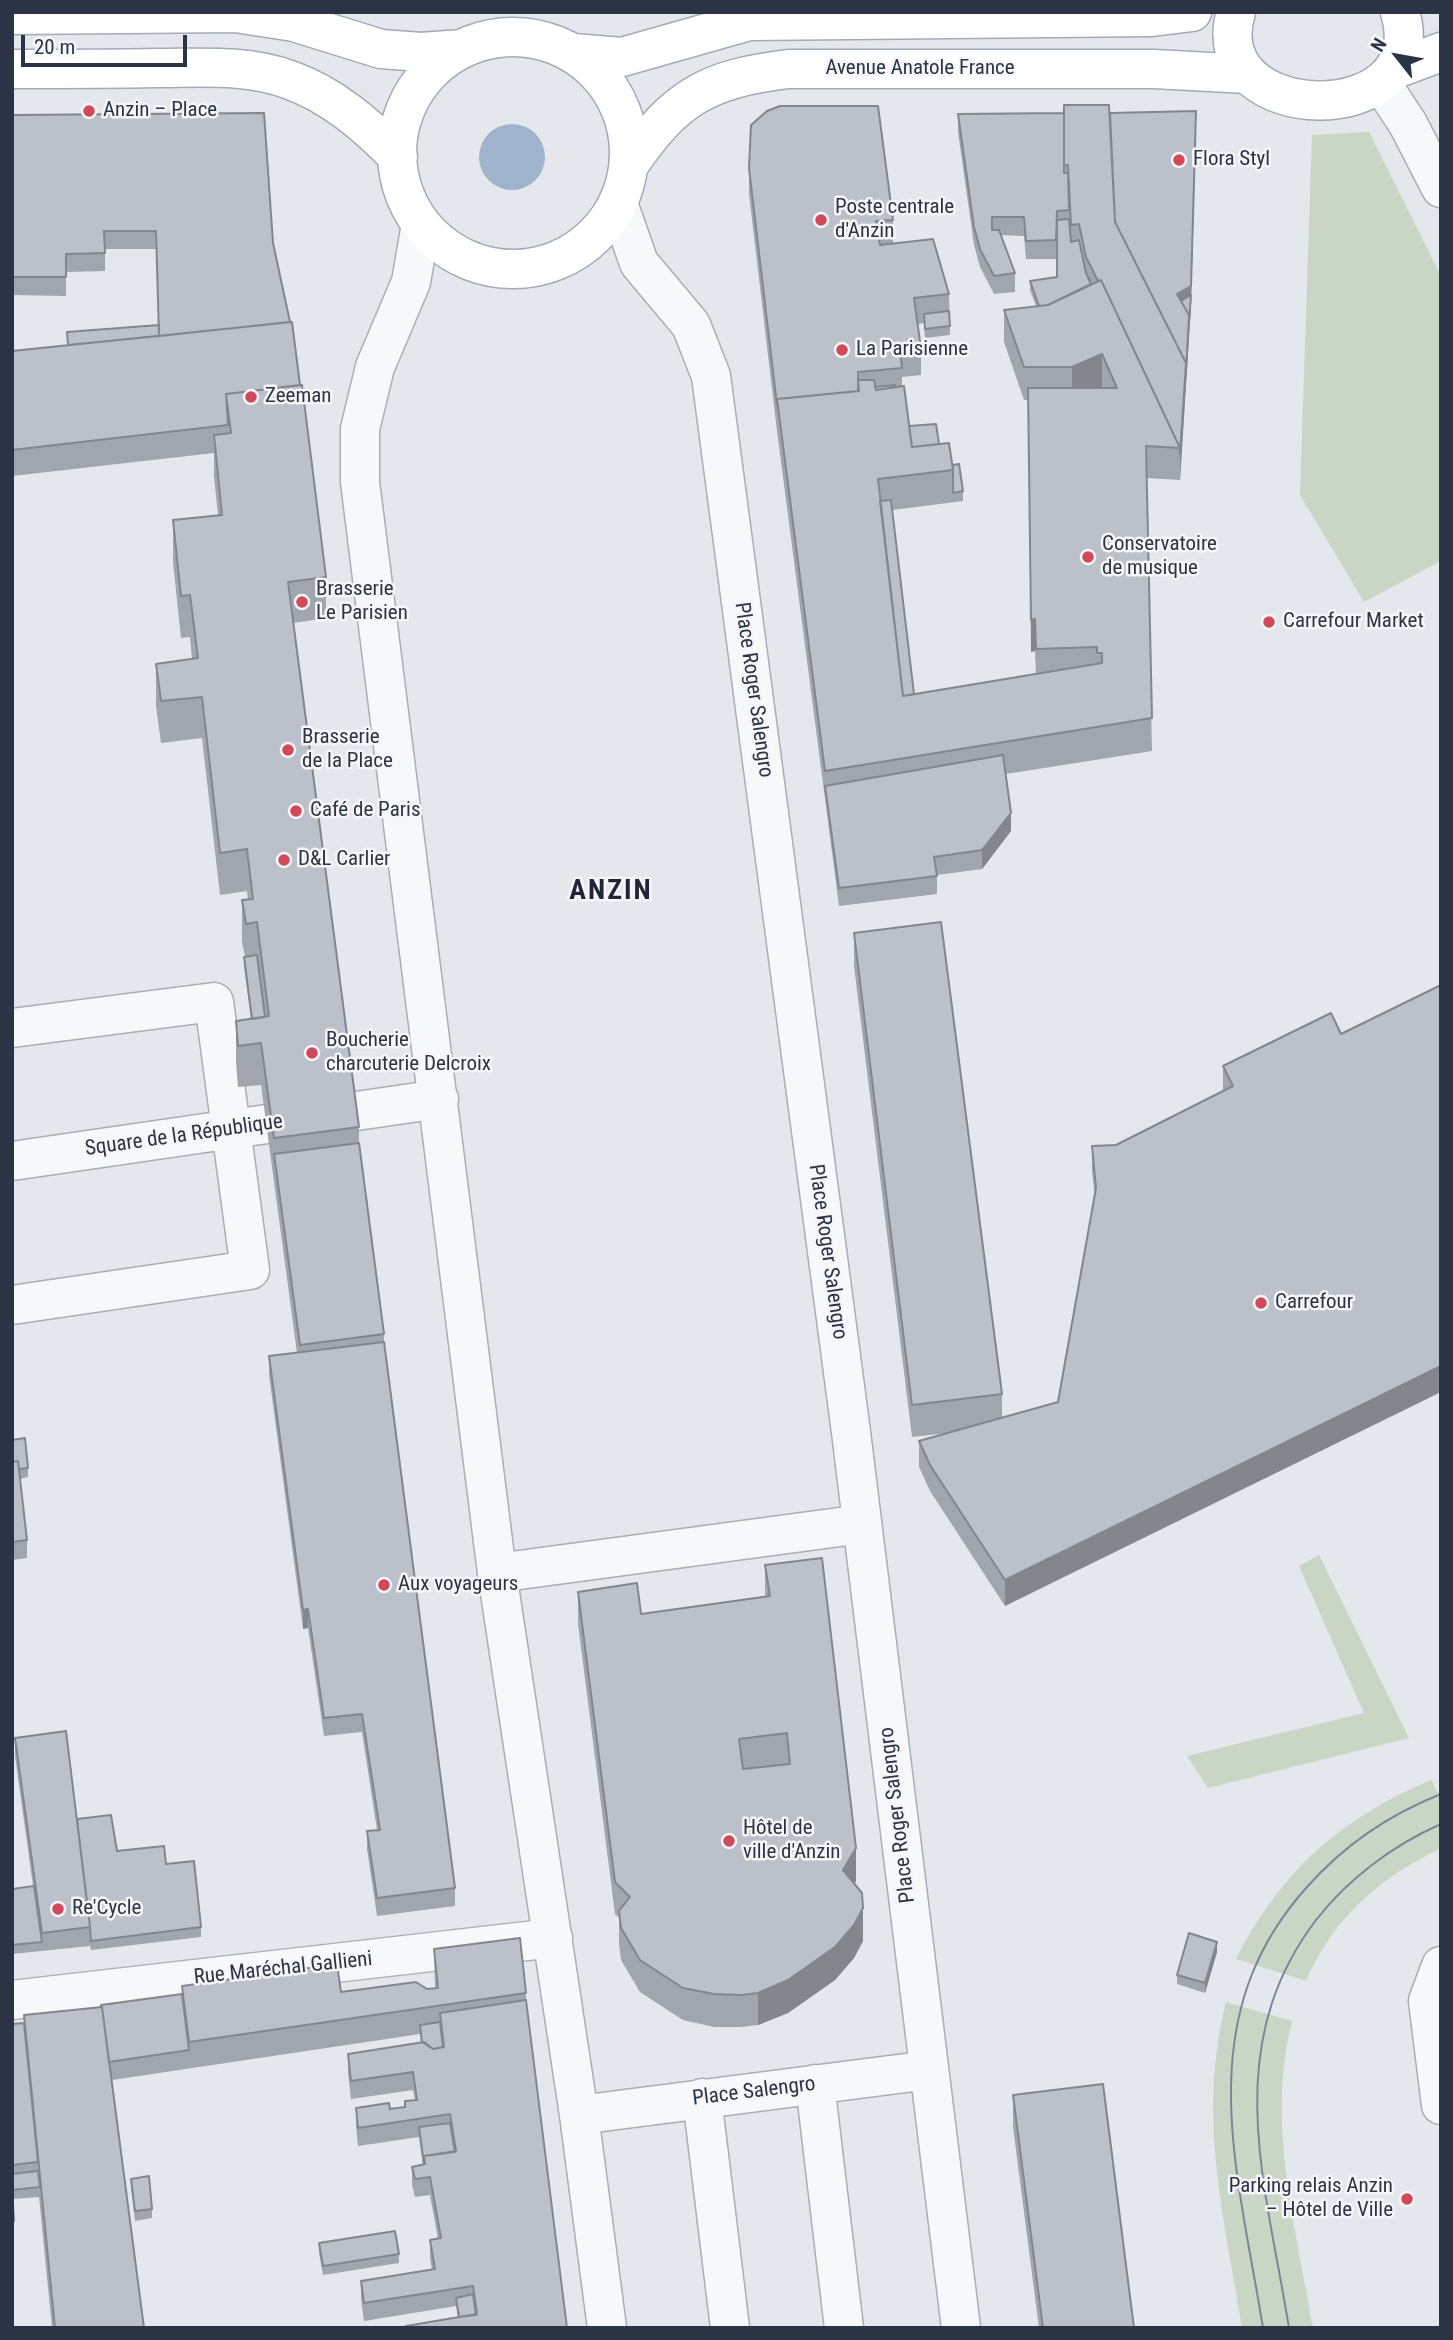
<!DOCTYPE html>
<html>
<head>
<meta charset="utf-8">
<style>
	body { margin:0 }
	#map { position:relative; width:1453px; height:2340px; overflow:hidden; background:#e4e7ec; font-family:"Roboto Condensed",sans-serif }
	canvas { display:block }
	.frame { position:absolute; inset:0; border:14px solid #2b3445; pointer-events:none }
	.north { position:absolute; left:1362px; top:21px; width:70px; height:70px; -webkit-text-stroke:5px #f4f6f9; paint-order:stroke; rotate:301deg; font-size:19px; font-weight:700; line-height:28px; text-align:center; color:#2b3445 }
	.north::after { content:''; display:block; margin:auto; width:24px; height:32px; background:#2b3445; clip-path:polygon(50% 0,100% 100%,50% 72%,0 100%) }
	.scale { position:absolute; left:21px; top:35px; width:166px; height:32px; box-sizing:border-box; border:4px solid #2b3445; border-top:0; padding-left:9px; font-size:21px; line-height:24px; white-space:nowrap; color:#2b3445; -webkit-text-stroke:5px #f4f6f9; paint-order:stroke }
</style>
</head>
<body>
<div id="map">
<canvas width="1453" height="2340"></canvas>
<div class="frame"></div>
<div class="north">N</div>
<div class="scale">20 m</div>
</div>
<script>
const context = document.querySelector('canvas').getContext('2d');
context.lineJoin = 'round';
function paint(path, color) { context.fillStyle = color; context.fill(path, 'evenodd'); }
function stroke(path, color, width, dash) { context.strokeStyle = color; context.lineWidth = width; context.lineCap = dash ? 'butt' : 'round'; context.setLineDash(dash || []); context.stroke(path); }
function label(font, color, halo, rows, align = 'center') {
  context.font = font + ' "Roboto Condensed",sans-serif'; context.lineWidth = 5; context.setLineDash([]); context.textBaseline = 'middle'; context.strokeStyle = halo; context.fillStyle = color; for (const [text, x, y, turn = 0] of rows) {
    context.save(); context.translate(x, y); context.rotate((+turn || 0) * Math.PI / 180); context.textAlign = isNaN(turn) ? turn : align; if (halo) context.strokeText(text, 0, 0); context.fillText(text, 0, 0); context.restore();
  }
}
paint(new Path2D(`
	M 1369,132 L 1441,276 L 1441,561 L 1364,602 L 1300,495 L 1312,135 Z
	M 1319,1555 L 1409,1738 L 1208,1788 L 1187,1756 L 1364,1713 L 1299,1566 Z
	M 1431,1780 L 1441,1798 L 1441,1848 C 1379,1878 1334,1917 1306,1981 L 1236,1959 C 1282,1870 1340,1819 1431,1780 Z
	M 1226,2002 L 1292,2021 C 1266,2123 1296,2227 1313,2328 L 1242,2328 C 1224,2213 1197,2117 1226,2002 Z`), '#c9d6c5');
paint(new Path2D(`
	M479 157a33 33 0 1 1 66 0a33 33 0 1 1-66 0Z`), '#9fb4cc');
const minor = new Path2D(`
	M 1381,83 L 1408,124 L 1441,188
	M 618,203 L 639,263 L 691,325 L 711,376 L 851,1432 L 961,2328
	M 421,224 L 411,282 L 375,367 L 360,429 L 360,482 L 497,1573 L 579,2115 L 607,2328
	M 12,1028 L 214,1002 L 250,1270 L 12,1305
	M 12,1161 L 439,1099
	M 497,1573 L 862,1524
	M 1441,1966 L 1428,2001 L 1441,2105
	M 12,2000 L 553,1938
	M 815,2084 L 844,2328
	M 702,2098 L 730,2328
	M 579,2115 L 929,2070`);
const major = new Path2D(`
	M 1236,12 C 1201,128 1436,132 1400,12
	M 12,15 L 236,13 L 294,22 L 381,49 L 421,52 L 462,49
	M397 153a116 116 0 1 1 232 0a116 116 0 1 1-232 0Z
	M 573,53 L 622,57 L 749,21 L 1152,17 L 1192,12
	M 12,69 C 61,69 109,69 157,68 C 202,68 247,64 290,80 C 332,95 367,125 398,157
	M 1393,70 L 1441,52
	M 629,165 C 675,97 707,79 788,69 L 1154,69 L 1247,74`);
stroke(minor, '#a9aeb7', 41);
stroke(major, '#a3abb8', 41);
stroke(minor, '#f7f8fa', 38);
stroke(major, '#fff', 38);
stroke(new Path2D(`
	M 1263,2328 C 1238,2171 1188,2019 1307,1887 C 1345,1844 1388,1815 1441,1794
	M 1289,2328 C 1266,2184 1219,2048 1316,1920 C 1348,1879 1393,1845 1441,1824`), '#7d8696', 2);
paint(new Path2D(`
	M 1110,113 L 1196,129 L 1191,305 L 1180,480 L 1146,478 L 1152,751 L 1006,774 L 1011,831 L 982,869 L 937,875 L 937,894 L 839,906 L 777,431 L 749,194 L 749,168 L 893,220 L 893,244 L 949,294 L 950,335 L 925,338 L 924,323 L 918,324 L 921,349 L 921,375 L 902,377 L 902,387 L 909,426 L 939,444 L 953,465 L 963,491 L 963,501 L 892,510 L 914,694 L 1036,674 L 1035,651 L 1031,652 L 1028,400 L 1024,400 L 1004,342 L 1004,310 L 1036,306 L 1030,290 L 1030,281 L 1057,277 L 1056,259 L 1026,259 L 1024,236 L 1001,235 L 1015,273 L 1015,292 L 994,294 L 980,267 L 974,245 L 958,132 L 958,114 Z
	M 12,115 L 273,243 L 326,577 L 326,618 L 293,623 L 359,1127 L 359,1143 L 384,1334 L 384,1342 L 455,1888 L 455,1906 L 377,1916 L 367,1849 L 367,1831 L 377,1830 L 362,1732 L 324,1736 L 308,1628 L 303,1629 L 269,1375 L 269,1356 L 297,1353 L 261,1085 L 238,1087 L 236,1062 L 236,1021 L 251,1019 L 244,966 L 245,956 L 242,942 L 242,900 L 248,900 L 247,891 L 220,895 L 202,738 L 161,743 L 156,706 L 156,664 L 192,659 L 190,637 L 181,638 L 173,562 L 173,520 L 218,515 L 214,477 L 214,453 L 12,476 L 12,351 L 67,345 L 159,325 L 156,249 L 105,249 L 105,271 L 66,272 L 66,296 L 12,295 Z
	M 854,933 L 1002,1394 L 1002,1418 L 1058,1402 L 1095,1197 L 1092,1172 L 1092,1146 L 1116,1145 L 1223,1091 L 1223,1066 L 1331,1013 L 1005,1606 L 930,1491 L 919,1467 L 919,1441 L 948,1433 L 912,1437 L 854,966 Z
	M 12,1440 L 28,1468 L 28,1477 L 20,1479 L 27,1540 L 27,1558 L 12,1560 Z
	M 765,1565 L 856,1881 L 855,1884 L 863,1941 L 854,1958 L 835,1980 L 788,2013 L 758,2025 L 741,2027 L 714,2027 L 683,2020 L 640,1992 L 621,1960 L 619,1944 L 619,1918 L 615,1914 L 578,1624 L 578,1592 L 641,1614 L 765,1596 Z
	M 15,1738 L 77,1819 L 117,1851 L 166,1864 L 201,1927 L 201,1937 L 91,1950 L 90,1946 L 12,1954 L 12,1889 L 33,1886 L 15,1756 Z
	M 434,1949 L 526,1993 L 526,2000 L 567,2328 L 458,2317 L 456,2306 L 364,2321 L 361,2299 L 361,2281 L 432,2270 L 430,2258 L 430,2240 L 438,2239 L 430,2195 L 415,2197 L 412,2185 L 412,2167 L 423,2165 L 419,2137 L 358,2146 L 356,2126 L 356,2108 L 390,2109 L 405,2107 L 415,2100 L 413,2090 L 351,2099 L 348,2073 L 348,2054 L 421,2043 L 420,2034 L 112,2080 L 144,2328 L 52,2328 L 39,2197 L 13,2199 L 14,2230 L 12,2230 L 12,2024 L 24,2023 L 24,2015 L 101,2007 L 182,1994 L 182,1986 L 341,1992 L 435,1988 Z
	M 1217,1952 L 1205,1993 L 1177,1984 L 1177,1975 Z
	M 1013,2095 L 1134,2328 L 1039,2328 L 1013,2127 Z
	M 131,2179 L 152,2209 L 152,2218 L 135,2221 L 131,2188 Z
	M 319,2243 L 399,2254 L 399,2263 L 323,2275 L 319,2253 Z`), '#a1a5ae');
paint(new Path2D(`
	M 1196,111 L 1191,305 L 1180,480 L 1181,310 L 1177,294 Z
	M 1102,354 L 1102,387 L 1072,399 L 1072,367 Z
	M 1035,619 L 1035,651 L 1031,652 L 1031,620 Z
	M 1011,813 L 1011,831 L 982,869 L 982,850 Z
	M 1441,1366 L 1441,1392 L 1005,1606 L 1005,1580 Z
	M 308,1609 L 308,1628 L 303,1629 L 303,1610 Z
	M 856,1848 L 856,1881 L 843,1902 L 843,1870 Z
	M 863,1908 L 863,1941 L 854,1958 L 835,1980 L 788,2013 L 758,2025 L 758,1993 Z
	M 1217,1942 L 1217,1952 L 1205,1993 L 1205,1983 Z`), '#83868d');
const building = new Path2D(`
	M 1064,105 L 1109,105 L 1115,222 L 1186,363 L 1180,454 L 1180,448 L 1101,280 L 1098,281 L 1086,257 L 1079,224 L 1071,225 L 1068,165 L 1064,165 Z
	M 780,106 L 878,106 L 893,220 L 876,221 L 880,245 L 933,239 L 949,294 L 914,298 L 921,349 L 900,351 L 902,368 L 858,372 L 858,391 L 777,399 L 777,405 L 749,168 L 751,125 L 767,111 Z
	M 1196,111 L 1191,286 L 1177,294 L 1189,315 L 1186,371 L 1186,363 L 1115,222 L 1110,113 Z
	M 264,113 L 273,243 L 290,322 L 159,336 L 156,231 L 104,231 L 105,253 L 66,254 L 66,277 L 12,277 L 12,115 Z
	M 1064,113 L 1064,173 L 1068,173 L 1069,210 L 1057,211 L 1056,240 L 1026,241 L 1024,217 L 992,217 L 992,230 L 999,230 L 1015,273 L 994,276 L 980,249 L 974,227 L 958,114 Z
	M 1069,219 L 1071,242 L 1079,240 L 1086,273 L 1091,284 L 1048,305 L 1039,306 L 1030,281 L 1057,277 L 1057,220 Z
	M 1101,280 L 1180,448 L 1146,446 L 1152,718 L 825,771 L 777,399 L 859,391 L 858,380 L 874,380 L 876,390 L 904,386 L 912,447 L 949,443 L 953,470 L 878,479 L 903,696 L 1102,663 L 1102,653 L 1097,653 L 1097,647 L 1036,649 L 1035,619 L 1031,620 L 1028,388 L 1117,388 L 1102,354 L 1072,367 L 1024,367 L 1004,310 L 1048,305 Z
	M 1191,295 L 1189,323 L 1189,315 L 1181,301 Z
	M 949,311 L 950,326 L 925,329 L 924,314 Z
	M 292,322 L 300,385 L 226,394 L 228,425 L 12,450 L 12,351 Z
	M 159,325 L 159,336 L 68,345 L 67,332 Z
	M 302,385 L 326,577 L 288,582 L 359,1127 L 274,1138 L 261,1043 L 238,1046 L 236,1021 L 269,1016 L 257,922 L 246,924 L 242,900 L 253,899 L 247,849 L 220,853 L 202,697 L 161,701 L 156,664 L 198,658 L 190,595 L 181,596 L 173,520 L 222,515 L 214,435 L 231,433 L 226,394 Z
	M 895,385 L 895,387 L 876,390 L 875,387 Z
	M 936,424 L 939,444 L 912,447 L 909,426 Z
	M 959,464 L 963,491 L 953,493 L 953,465 Z
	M 891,500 L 914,694 L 903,696 L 880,501 Z
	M 1003,755 L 1011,813 L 982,850 L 934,857 L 937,876 L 839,888 L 825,786 Z
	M 941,922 L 1002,1394 L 912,1405 L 854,933 Z
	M 257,955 L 265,1017 L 252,1019 L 244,957 Z
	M 1441,985 L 1441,1366 L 1005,1580 L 930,1465 L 919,1441 L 1058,1402 L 1096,1188 L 1092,1146 L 1116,1145 L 1233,1086 L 1223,1066 L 1331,1013 L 1341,1034 Z
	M 359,1143 L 384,1334 L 300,1345 L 274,1154 Z
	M 384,1342 L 455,1888 L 377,1898 L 367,1831 L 380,1830 L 362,1714 L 324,1718 L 308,1609 L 303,1610 L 269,1356 Z
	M 25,1438 L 28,1468 L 19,1469 L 18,1461 L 12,1462 L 12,1440 Z
	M 18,1461 L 27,1540 L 12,1542 L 12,1462 Z
	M 822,1558 L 856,1848 L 843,1870 L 862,1893 L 863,1908 L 854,1925 L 835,1947 L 788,1980 L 758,1993 L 741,1995 L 714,1994 L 683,1988 L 640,1960 L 621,1928 L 619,1911 L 630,1897 L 615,1882 L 578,1592 L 637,1583 L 641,1614 L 770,1596 L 765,1565 ZM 787,1733 L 790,1764 L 743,1769 L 739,1739 Z
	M 66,1731 L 90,1927 L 42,1933 L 15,1738 Z
	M 111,1815 L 117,1851 L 164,1846 L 166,1864 L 194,1861 L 201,1927 L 91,1941 L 90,1927 L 77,1819 Z
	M 34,1886 L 42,1942 L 12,1945 L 12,1889 Z
	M 1189,1933 L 1217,1942 L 1205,1983 L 1177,1975 Z
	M 520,1938 L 526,1993 L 189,2042 L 182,1986 L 337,1964 L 341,1992 L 416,1982 L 427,1989 L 438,1988 L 434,1949 Z
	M 182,1994 L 189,2050 L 109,2062 L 102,2007 L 101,2007 L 101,2005 Z
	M 526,2000 L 567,2328 L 407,2328 L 406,2326 L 477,2314 L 473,2286 L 364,2303 L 361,2281 L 435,2269 L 430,2240 L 441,2238 L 430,2177 L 415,2179 L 412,2167 L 425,2164 L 424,2156 L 456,2151 L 450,2114 L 358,2128 L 356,2108 L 389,2103 L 390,2109 L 405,2107 L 405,2101 L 417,2100 L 413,2072 L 351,2081 L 348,2054 L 424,2042 L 433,2049 L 444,2047 L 440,2013 Z
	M 102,2007 L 144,2328 L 55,2328 L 24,2015 Z
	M 440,2022 L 443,2047 L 433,2049 L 422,2042 L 420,2025 Z
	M 24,2023 L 38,2162 L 12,2165 L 12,2024 Z
	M 1103,2084 L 1134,2328 L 1043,2328 L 1013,2095 Z
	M 450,2123 L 455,2152 L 424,2156 L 424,2164 L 419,2127 Z
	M 38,2171 L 40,2187 L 12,2190 L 14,2221 L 12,2221 L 12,2174 Z
	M 149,2176 L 152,2209 L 135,2211 L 131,2179 Z
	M 395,2231 L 399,2254 L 323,2266 L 319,2243 Z
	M 473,2294 L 476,2315 L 459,2317 L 456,2298 Z`);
paint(building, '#bbc0ca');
stroke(building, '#83868d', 2);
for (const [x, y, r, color] of [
	[89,111,7,"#d1495b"],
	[1179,160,7,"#d1495b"],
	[821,220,7,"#d1495b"],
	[842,350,7,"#d1495b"],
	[251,397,7,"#d1495b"],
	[1088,557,7,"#d1495b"],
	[302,602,7,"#d1495b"],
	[1269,622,7,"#d1495b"],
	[288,750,7,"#d1495b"],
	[296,811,7,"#d1495b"],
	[284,860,7,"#d1495b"],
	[312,1053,7,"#d1495b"],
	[1261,1303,7,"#d1495b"],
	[384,1585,7,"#d1495b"],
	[729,1841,7,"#d1495b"],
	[58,1909,7,"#d1495b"],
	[1407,2199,7,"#d1495b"]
]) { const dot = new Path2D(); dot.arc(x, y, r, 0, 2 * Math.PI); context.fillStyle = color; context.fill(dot); stroke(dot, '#f4f6f9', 2.5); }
label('21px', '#2b3445', '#f4f6f9', [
	["Avenue Anatole France",920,69],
	["Place Roger Salengro",753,690,82],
	["Square de la République",184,1136,-8],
	["Place Roger Salengro",827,1252,82],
	["Place Roger Salengro",898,1815,-97],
	["Rue Maréchal Gallieni",283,1969,-6],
	["Place Salengro",754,2092,-7]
]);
label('21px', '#2b3445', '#f4f6f9', [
	["Anzin – Place",103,111],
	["Flora Styl",1193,160],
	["Poste centrale",835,208],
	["d'Anzin",835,232],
	["La Parisienne",856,350],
	["Zeeman",265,397],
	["Conservatoire",1102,545],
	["de musique",1102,569],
	["Brasserie",316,590],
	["Le Parisien",316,614],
	["Carrefour Market",1283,622],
	["Brasserie",302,738],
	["de la Place",302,762],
	["Café de Paris",310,811],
	["D&L Carlier",298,860],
	["Boucherie",326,1041],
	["charcuterie Delcroix",326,1065],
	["Carrefour",1275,1303],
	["Aux voyageurs",398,1585],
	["Hôtel de",743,1829],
	["ville d'Anzin",743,1853],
	["Re'Cycle",72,1909],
	["Parking relais Anzin",1393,2187,"right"],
	["– Hôtel de Ville",1393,2211,"right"]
], 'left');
context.letterSpacing = '2px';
label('bold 28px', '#1d2536', '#f4f6f9', [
	["ANZIN",611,892]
]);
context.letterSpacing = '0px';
</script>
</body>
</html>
